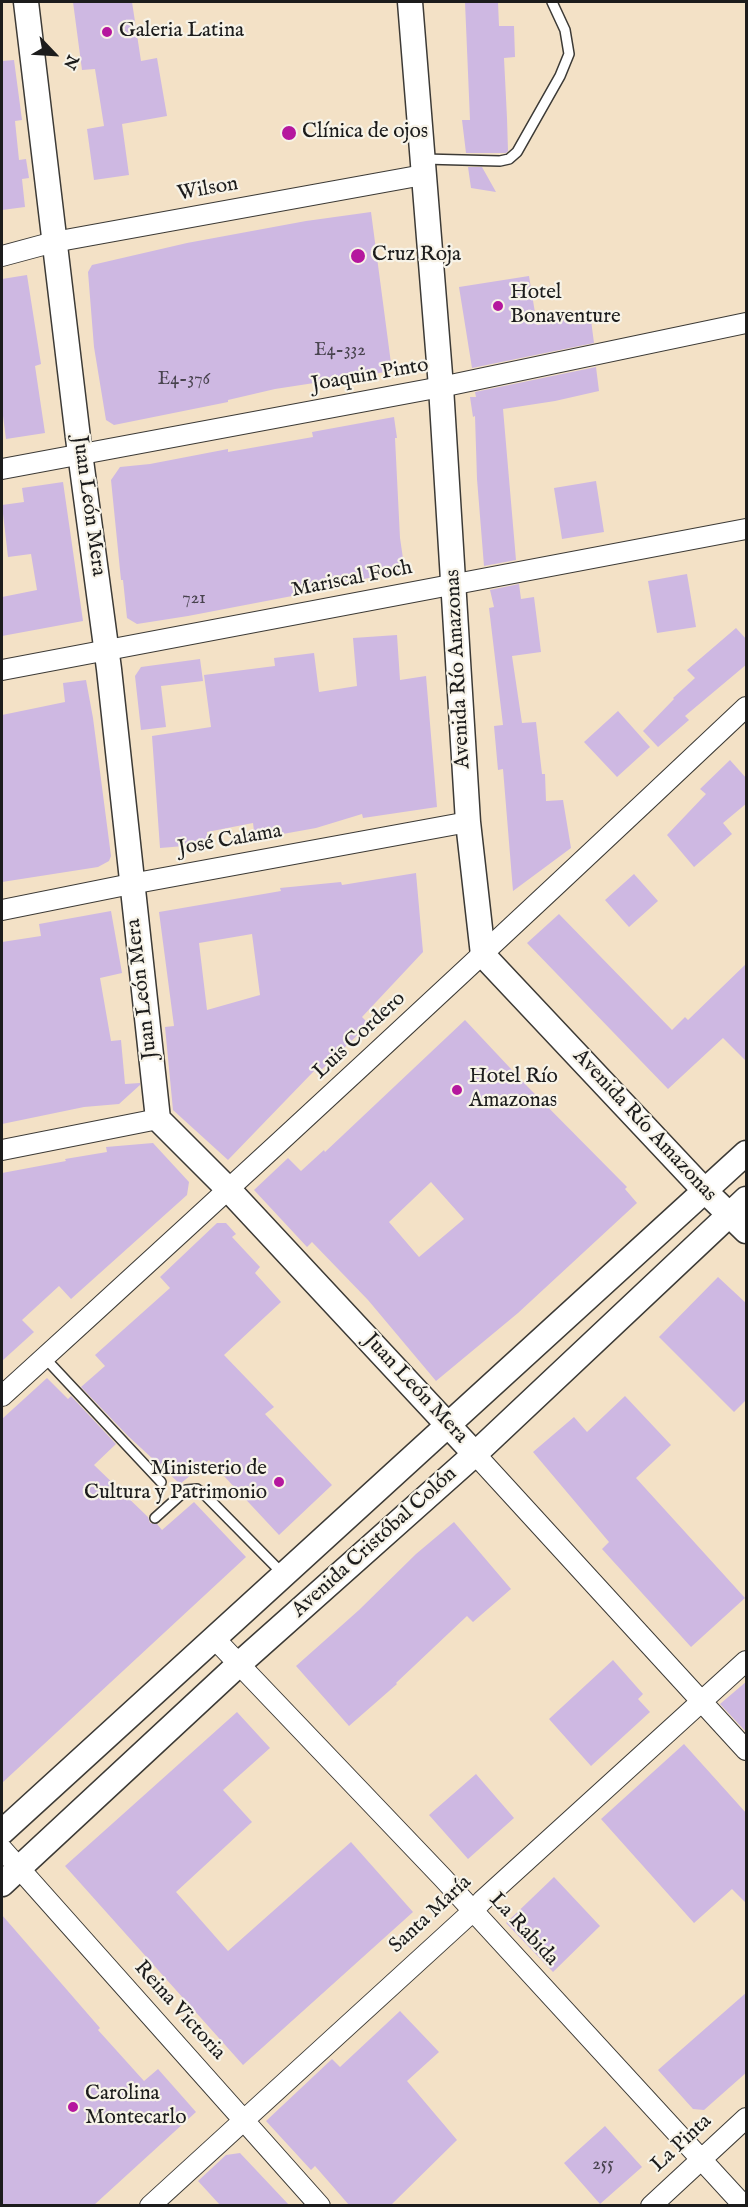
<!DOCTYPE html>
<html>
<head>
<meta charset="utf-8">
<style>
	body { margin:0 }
	#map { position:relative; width:748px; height:2207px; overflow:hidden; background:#f3e1c6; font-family:"IM FELL English",serif }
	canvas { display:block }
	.frame { position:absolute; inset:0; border:3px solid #1c1c1c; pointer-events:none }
	.north { position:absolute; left:24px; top:24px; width:60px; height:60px; -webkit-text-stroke:4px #f7f3e8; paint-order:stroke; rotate:115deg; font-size:16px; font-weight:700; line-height:24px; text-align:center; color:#1c1c1c }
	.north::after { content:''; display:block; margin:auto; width:21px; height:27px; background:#1c1c1c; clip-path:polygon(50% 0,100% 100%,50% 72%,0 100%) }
</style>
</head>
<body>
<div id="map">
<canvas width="748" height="2207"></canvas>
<div class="frame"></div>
<div class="north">N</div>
</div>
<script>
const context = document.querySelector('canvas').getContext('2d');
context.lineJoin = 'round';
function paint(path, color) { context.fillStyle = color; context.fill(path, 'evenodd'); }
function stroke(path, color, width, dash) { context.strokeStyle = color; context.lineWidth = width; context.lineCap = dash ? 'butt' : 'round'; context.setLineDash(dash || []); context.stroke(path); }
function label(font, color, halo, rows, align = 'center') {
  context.font = font + ' "IM FELL English",serif'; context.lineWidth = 4.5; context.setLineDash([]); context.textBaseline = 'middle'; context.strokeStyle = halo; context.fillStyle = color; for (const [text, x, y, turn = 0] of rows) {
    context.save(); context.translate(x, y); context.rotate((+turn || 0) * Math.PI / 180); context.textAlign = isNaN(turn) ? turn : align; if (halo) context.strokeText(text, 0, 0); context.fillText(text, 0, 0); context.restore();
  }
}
paint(new Path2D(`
	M 73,2 L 132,2 L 141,61 L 157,58 L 167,116 L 122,124 L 129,175 L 94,180 L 87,129 L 104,126 L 95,69 L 82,70 Z
	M 465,2 L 498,2 L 499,26 L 514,26 L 515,57 L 504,58 L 507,118 L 508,151 L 506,153 L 466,153 L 462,120 L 470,120 Z
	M 14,60 L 22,120 L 15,121 L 19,160 L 26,159 L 29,178 L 22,179 L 25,207 L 2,210 L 2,61 Z
	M 468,167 L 482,167 L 496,192 L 471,188 Z
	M 371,212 L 392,371 L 275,389 L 228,400 L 228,402 L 114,425 L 106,420 L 94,347 L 88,272 L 92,265 L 187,243 L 306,221 Z
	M 27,275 L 41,364 L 35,366 L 45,433 L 6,439 L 2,408 L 2,279 Z
	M 529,276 L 537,325 L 564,320 L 565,322 L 591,320 L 594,343 L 472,368 L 459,287 Z
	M 596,367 L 599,391 L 555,401 L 503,409 L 516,560 L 484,566 L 477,479 L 475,416 L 473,417 L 470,397 L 476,397 L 475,392 Z
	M 394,417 L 397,438 L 395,438 L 400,538 L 405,572 L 373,577 L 313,590 L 313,592 L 188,616 L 137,624 L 127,618 L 123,580 L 121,580 L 111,480 L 120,467 L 150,464 L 228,449 L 228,452 L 313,437 L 312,432 Z
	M 596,481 L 604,532 L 562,539 L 554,488 Z
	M 63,482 L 83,621 L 2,636 L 2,597 L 37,590 L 31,554 L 8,557 L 2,505 L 24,502 L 22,488 Z
	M 687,574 L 696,627 L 657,633 L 648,581 Z
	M 519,584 L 521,599 L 534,597 L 541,652 L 512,656 L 522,723 L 536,722 L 542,774 L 545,774 L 546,801 L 563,800 L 571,848 L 513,891 L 503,769 L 498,770 L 494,726 L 503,725 L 489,608 L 494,607 L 490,590 Z
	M 736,628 L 747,640 L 747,664 L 685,716 L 689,720 L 658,747 L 643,731 L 674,699 L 673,698 L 695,678 L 687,670 Z
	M 397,635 L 400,680 L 426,676 L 437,807 L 363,818 L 362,814 L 316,828 L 255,839 L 253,823 L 207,832 L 208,844 L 160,848 L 152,736 L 211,727 L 204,675 L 275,666 L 274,658 L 314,653 L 319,692 L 357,686 L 353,638 Z
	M 200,659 L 203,681 L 161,686 L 166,727 L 141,730 L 135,676 L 141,667 Z
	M 86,680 L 93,718 L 111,856 L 109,861 L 98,867 L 2,882 L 2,715 L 65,702 L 63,683 Z
	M 618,711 L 650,747 L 617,777 L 584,742 Z
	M 730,760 L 747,779 L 747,803 L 723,823 L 732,834 L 694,867 L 667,835 L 706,794 L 700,789 Z
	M 416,873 L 423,952 L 362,1017 L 369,1024 L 317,1074 L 314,1071 L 228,1160 L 173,1110 L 165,1027 L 174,1026 L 159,912 L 281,891 L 280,888 L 341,882 L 342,885 ZM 252,934 L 260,995 L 207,1010 L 199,943 Z
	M 634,874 L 658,901 L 629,927 L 605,900 Z
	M 111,911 L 122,973 L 100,978 L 111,1041 L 121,1040 L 125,1084 L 140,1083 L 140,1085 L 119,1104 L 84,1107 L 2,1124 L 2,942 L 41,936 L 39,924 Z
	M 559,914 L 672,1030 L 685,1017 L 688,1020 L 747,963 L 747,1062 L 723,1038 L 668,1089 L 527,943 Z
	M 465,1020 L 527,1086 L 627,1187 L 625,1189 L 637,1203 L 518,1313 L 436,1381 L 368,1300 L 312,1242 L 307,1247 L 254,1190 L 288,1158 L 301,1171 L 324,1150 L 325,1152 ZM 431,1182 L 464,1219 L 419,1257 L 389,1222 Z
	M 153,1143 L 189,1182 L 187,1195 L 71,1299 L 59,1286 L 22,1320 L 34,1332 L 2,1361 L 2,1173 L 66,1161 L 65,1159 L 107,1152 L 106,1147 Z
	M 217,1223 L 226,1223 L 236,1234 L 232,1237 L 260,1267 L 255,1273 L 281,1302 L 224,1355 L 274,1407 L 265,1414 L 332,1485 L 279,1535 L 209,1460 L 180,1484 L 128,1436 L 81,1387 L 105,1366 L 95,1355 L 170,1288 L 160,1277 Z
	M 718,1277 L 747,1304 L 747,1399 L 734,1412 L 659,1337 Z
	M 47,1378 L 68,1399 L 71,1396 L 116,1444 L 94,1465 L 148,1517 L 150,1523 L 157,1524 L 162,1530 L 194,1502 L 246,1557 L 2,1783 L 2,1419 Z
	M 625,1396 L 671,1445 L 636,1478 L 745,1598 L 691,1647 L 602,1549 L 609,1542 L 533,1452 L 574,1417 L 587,1432 Z
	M 454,1522 L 511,1589 L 473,1622 L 467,1616 L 396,1683 L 397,1684 L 349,1726 L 296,1666 L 359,1610 L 416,1554 Z
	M 613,1660 L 643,1694 L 638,1699 L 650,1712 L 591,1766 L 549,1719 Z
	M 747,1681 L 747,1733 L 720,1704 Z
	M 237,1712 L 270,1748 L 223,1790 L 252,1822 L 176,1892 L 228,1951 L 351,1842 L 413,1912 L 243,2065 L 65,1866 Z
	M 684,1744 L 747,1814 L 747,1904 L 732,1889 L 694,1923 L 601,1819 Z
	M 476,1774 L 514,1818 L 468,1859 L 429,1815 Z
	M 554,1877 L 600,1926 L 553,1972 L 506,1923 Z
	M 2,1915 L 100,2028 L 98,2030 L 144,2081 L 158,2069 L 196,2112 L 94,2205 L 2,2205 Z
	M 747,1992 L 747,2072 L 704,2110 L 693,2109 L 658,2070 Z
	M 400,2011 L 439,2052 L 407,2081 L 457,2140 L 391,2205 L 349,2205 L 315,2166 L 311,2170 L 266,2121 L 332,2059 L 340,2067 Z
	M 605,2126 L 642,2167 L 600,2204 L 564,2163 Z
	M 240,2153 L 289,2205 L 220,2205 L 198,2181 L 226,2155 Z`), '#ceb8e2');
const service = new Path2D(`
	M 424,159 L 500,161 L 509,159 L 517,152 L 560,76 L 569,54 L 565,30 L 552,2
	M 44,1357 L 161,1482
	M 155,1518 L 186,1490 L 197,1489 L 206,1496 L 284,1575`);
const minor = new Path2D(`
	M 2,256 L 54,242 L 423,175
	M 2,469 L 441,387 L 746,323
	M 2,670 L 746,529
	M 2,910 L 131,884 L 468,822
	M 2,1150 L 158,1119
	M 2,1396 C 252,1169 500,939 746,707
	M 475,1454 L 746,1750
	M 214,1638 L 442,1877 L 744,2206
	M 2,1849 L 320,2206
	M 150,2206 L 473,1911 L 482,1901 L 746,1661
	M 651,2206 L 746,2118`);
const tertiary = new Path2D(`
	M 26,2 L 78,438 L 109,669 L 158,1119 L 229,1190 L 475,1454
	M 410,2 L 441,387 L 468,822 L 483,955 L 705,1191 L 746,1231
	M 2,1832 L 746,1153
	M 2,1884 L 238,1665 L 475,1454 L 746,1199`);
stroke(service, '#3c3a36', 12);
stroke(minor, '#3c3a36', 22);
stroke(tertiary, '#3c3a36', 27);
stroke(service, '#fff', 9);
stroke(minor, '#fff', 20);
stroke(tertiary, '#fff', 24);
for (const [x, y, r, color] of [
	[107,32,6,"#b5179e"],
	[289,133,8,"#b5179e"],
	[358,256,8,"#b5179e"],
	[498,306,6,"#b5179e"],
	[457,1090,6,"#b5179e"],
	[279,1482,6,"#b5179e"],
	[73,2107,6,"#b5179e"]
]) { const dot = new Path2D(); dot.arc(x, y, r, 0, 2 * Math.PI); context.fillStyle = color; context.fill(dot); stroke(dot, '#f7f3e8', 2); }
label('18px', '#48434e', null, [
	["E4-332",340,351],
	["E4-376",184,380],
	["721",194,599],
	["255",603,2165]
]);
label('21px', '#1c1c1c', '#f7f3e8', [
	["Galeria Latina",119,32],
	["Clínica de ojos",302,133],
	["Cruz Roja",372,256],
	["Hotel",510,294],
	["Bonaventure",510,318],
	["Hotel Río",469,1078],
	["Amazonas",469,1102],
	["Ministerio de",267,1470,"right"],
	["Cultura y Patrimonio",267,1494,"right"],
	["Carolina",85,2095],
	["Montecarlo",85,2119]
], 'left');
label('21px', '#1c1c1c', '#f7f3e8', [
	["Wilson",208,190,-10],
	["Joaquin Pinto",370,376,-10],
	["Juan León Mera",88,506,82],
	["Mariscal Foch",352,580,-11],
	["Avenida Río Amazonas",459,669,-93],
	["José Calama",230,841,-10],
	["Juan León Mera",143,989,-97],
	["Luis Cordero",360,1036,-43],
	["Avenida Río Amazonas",644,1126,47],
	["Juan León Mera",415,1389,47],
	["Avenida Cristóbal Colón",375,1543,-42],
	["Santa María",431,1915,-43],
	["La Rabida",523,1930,47],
	["Reina Victoria",179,2011,48],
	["La Pinta",682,2144,-43]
]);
</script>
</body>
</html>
